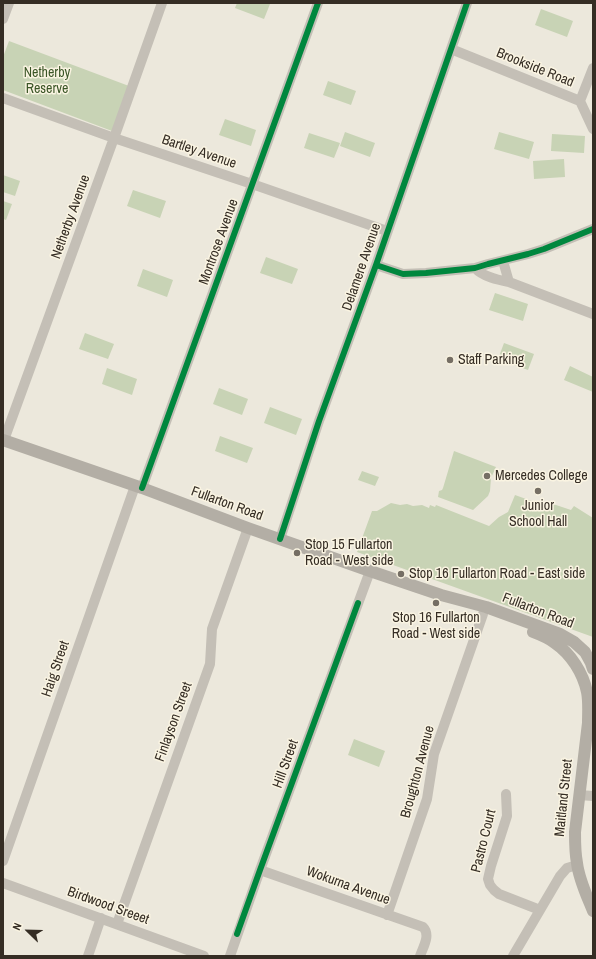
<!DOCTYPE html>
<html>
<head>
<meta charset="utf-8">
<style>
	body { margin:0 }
	#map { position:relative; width:596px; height:959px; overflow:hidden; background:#ece8dc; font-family:"Archivo Narrow",sans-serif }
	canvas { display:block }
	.frame { position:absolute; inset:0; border:4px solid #352d24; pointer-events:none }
	.north { position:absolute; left:8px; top:911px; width:40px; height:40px; -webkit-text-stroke:3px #faf4e2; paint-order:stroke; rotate:293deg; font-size:11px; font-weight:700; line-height:16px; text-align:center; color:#352d24 }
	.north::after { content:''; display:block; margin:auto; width:14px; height:18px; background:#352d24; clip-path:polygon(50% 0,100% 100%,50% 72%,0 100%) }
</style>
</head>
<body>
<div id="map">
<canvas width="596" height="959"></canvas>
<div class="frame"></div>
<div class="north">N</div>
</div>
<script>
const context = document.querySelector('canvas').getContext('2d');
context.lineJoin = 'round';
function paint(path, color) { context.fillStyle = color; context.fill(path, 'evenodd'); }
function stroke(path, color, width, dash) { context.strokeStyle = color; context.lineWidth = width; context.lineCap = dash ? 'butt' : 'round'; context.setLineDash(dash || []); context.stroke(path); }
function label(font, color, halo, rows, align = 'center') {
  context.font = font + ' "Archivo Narrow",sans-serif'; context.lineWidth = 3; context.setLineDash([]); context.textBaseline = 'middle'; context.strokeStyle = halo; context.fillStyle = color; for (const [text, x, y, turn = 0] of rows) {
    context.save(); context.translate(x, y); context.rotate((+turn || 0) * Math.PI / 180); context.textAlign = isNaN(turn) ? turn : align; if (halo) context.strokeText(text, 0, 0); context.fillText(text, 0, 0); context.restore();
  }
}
paint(new Path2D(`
	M 237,3 L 268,3 L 270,4 L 264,19 L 235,8 Z
	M 541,9 L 573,21 L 567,37 L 535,25 Z
	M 9,41 L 129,86 L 112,131 L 3,90 L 3,57 Z
	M 328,81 L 356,91 L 351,105 L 323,95 Z
	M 225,119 L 256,130 L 251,146 L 219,135 Z
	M 345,132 L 375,143 L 370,157 L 340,146 Z
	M 499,132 L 534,142 L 529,159 L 494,149 Z
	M 309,133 L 340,143 L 334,158 L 304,148 Z
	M 552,134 L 585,136 L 584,153 L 551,151 Z
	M 564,159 L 565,177 L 534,179 L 533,161 Z
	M 3,175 L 20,181 L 15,196 L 3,192 Z
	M 133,190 L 166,201 L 160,218 L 127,206 Z
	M 3,201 L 12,204 L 6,220 L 3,219 Z
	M 266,257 L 298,269 L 292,284 L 260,273 Z
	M 143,269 L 173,280 L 167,297 L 137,286 Z
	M 495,293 L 528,304 L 523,321 L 489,310 Z
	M 85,333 L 114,344 L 108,359 L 79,349 Z
	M 504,343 L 534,354 L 528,370 L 498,359 Z
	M 570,366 L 593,377 L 593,392 L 564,380 Z
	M 107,368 L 137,379 L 132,395 L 102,384 Z
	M 219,388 L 248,399 L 242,415 L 213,404 Z
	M 270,407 L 302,419 L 296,435 L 264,423 Z
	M 220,436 L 253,448 L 247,463 L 215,451 Z
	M 454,451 L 496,467 L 491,478 L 490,491 L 488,496 L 473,510 L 438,497 L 439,491 L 442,490 L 443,488 Z
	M 362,471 L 379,477 L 375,486 L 358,480 Z
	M 515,495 L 551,508 L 553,504 L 571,510 L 574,506 L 593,518 L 593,637 L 357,552 L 372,511 L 377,511 L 391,503 L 400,505 L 407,504 L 413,506 L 422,505 L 429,508 L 430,505 L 435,507 L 436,505 L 489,526 L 499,517 L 508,512 Z
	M 354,739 L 385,751 L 379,767 L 348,755 Z`), '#c8d3b5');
stroke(new Path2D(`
	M 3,19 L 9,3
	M 451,49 L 580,101 L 593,129
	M 3,98 L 114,138 L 255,185 L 387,231
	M 580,101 L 593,68
	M 503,261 L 509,282
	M 376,265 L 403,274 L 426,273 L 475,268 L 488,264 L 528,254 L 544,249 L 593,229
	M 475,268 C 483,277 498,280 509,282 L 593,314
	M 4,440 L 114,138 L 162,3
	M 142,488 L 318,3
	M 280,539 L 319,421 L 376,265 L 467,3
	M 506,794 L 507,816 L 491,866 L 488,879 L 490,885 L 494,890 L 499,894 L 540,910
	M 579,795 L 593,796
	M 3,861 L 135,486
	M 260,870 L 423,927 C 431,935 423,947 420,956
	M 3,883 L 204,956
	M 387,915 L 427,799 L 434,754 L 483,614
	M 117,924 L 210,664 L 212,629 L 248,528
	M 88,956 L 101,918
	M 230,956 L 260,870 L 370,571
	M 513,956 L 560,876 L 567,868 L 577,865`), '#c4bfb6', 10);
stroke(new Path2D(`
	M 3,440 L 142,488 L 248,528 L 370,571 L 441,595 L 486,607 L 560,634 L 574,642 L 585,652 L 591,663 L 593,669
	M 533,632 C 541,635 548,638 555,643 C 571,654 583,673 587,692 C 589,702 588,712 588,723 L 575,832 C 575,842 575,853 577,863 C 579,880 587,896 593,911`), '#b3aea5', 12);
stroke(new Path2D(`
	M 376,265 L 403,274 L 426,273 L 475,268 L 488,264 L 528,254 L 544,249 L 593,229
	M 142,488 L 318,3
	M 280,539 L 319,421 L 376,265 L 467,3
	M 237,934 L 260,870 L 358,603`), '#00873e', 6);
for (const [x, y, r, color] of [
	[450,360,4,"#756e64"],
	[487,476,4,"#756e64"],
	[538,491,4,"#756e64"],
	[297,553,4,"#756e64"],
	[401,574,4,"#756e64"],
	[436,603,4,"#756e64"]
]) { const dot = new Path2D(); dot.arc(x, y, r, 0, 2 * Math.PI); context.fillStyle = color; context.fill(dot); stroke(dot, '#faf4e2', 1.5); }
label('14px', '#352d24', '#faf4e2', [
	["Brookside Road",535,68,22],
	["Bartley Avenue",199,152,19],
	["Netherby Avenue",71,217,-70],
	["Montrose Avenue",219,242,-70],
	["Delamere Avenue",362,267,-71],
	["Fullarton Road",227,504,20],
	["Fullarton Road",538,611,21],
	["Haig Street",56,669,-71],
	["Finlayson Street",174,722,-70],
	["Hill Street",286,764,-70],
	["Broughton Avenue",418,772,-75],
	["Maitland Street",564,798,-84],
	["Pastro Court",484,841,-76],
	["Wokurna Avenue",348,886,20],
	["Birdwood Sreeet",108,906,20]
]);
label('14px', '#3a5526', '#faf4e2', [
	["Netherby",47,73],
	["Reserve",47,89]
]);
label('14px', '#352d24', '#faf4e2', [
	["Staff Parking",458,360],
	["Mercedes College",495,476],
	["Junior",538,506,"center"],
	["School Hall",538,522,"center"],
	["Stop 15 Fullarton",305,545],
	["Road - West side",305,561],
	["Stop 16 Fullarton Road - East side",409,574],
	["Stop 16 Fullarton",436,618,"center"],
	["Road - West side",436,634,"center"]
], 'left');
</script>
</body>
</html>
